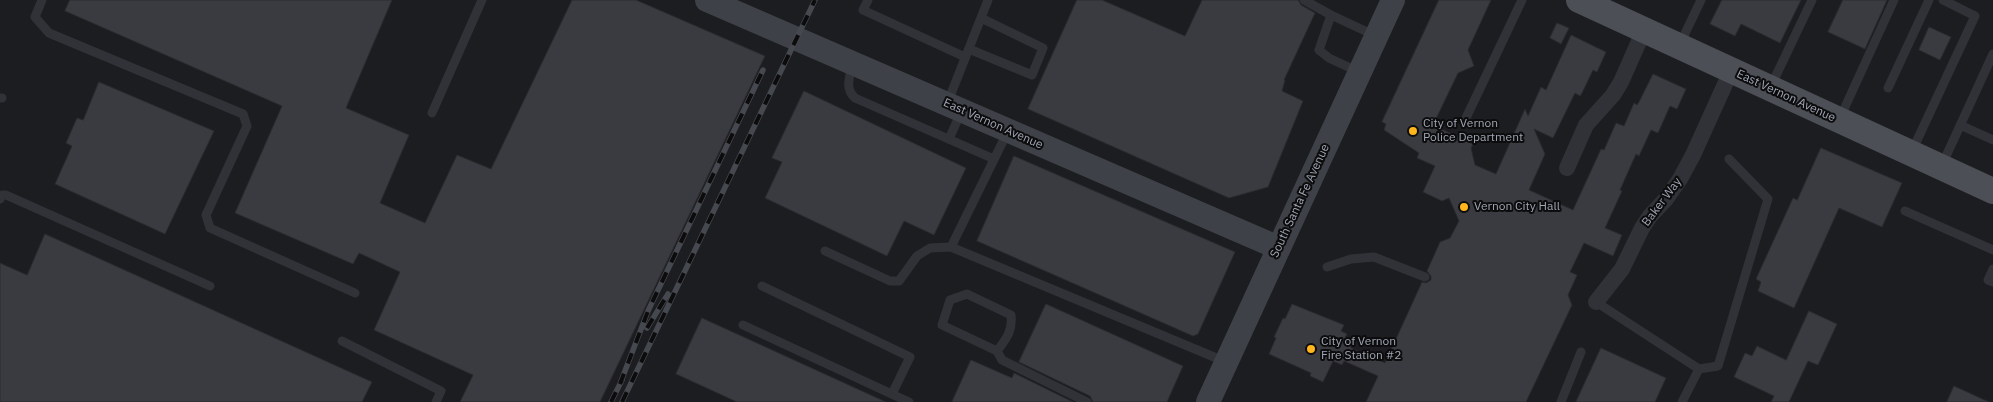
<!DOCTYPE html>
<html>
<head>
<meta charset="utf-8">
<style>
	body { margin:0 }
	canvas { display:block; background:#111112 }
</style>
</head>
<body>
<canvas width="1993" height="402"></canvas>
<script>
const context = document.querySelector('canvas').getContext('2d');
context.lineJoin = 'round';
function paint(path, color) { context.fillStyle = color; context.fill(path, 'evenodd'); }
function stroke(path, color, width, dash) { context.strokeStyle = color; context.lineWidth = width; context.lineCap = dash ? 'butt' : 'round'; context.setLineDash(dash || []); context.stroke(path); }
function label(font, color, halo, rows, align = 'center') {
  context.font = font + ' "IBM Plex Sans",sans-serif'; context.lineWidth = 4; context.setLineDash([]); context.textBaseline = 'middle'; context.strokeStyle = halo; context.fillStyle = color; for (const [text, x, y, turn = 0] of rows) {
    context.save(); context.translate(x, y); context.rotate((+turn || 0) * Math.PI / 180); context.textAlign = isNaN(turn) ? turn : align; if (halo) context.strokeText(text, 0, 0); context.fillText(text, 0, 0); context.restore();
  }
}
paint(new Path2D(`
	M 0,0 L 1993,0 L 1993,402 L 0,402 Z`), '#1c1d20');
const building = new Path2D(`
	M 70,0 L 392,0 L 346,108 L 409,135 L 380,203 L 425,223 L 457,155 L 491,169 L 572,0 L 636,0 L 765,56 L 600,402 L 460,402 L 473,375 L 374,330 L 400,272 L 359,253 L 353,264 L 235,213 L 282,106 L 65,11 Z
	M 1077,0 L 1102,0 L 1185,36 L 1202,0 L 1298,0 L 1301,5 L 1315,13 L 1284,80 L 1285,80 L 1282,91 L 1303,101 L 1268,187 L 1229,198 L 1028,109 Z
	M 1439,0 L 1491,0 L 1468,50 L 1474,66 L 1458,73 L 1433,125 L 1473,144 L 1471,148 L 1475,165 L 1496,174 L 1525,109 L 1528,116 L 1541,87 L 1546,90 L 1571,35 L 1606,52 L 1597,72 L 1593,70 L 1582,93 L 1580,96 L 1575,93 L 1553,138 L 1534,129 L 1545,154 L 1529,190 L 1573,210 L 1601,149 L 1604,150 L 1616,123 L 1624,126 L 1634,103 L 1637,105 L 1639,102 L 1653,74 L 1686,89 L 1677,109 L 1670,106 L 1658,133 L 1651,130 L 1639,156 L 1636,154 L 1620,190 L 1622,191 L 1605,228 L 1622,235 L 1613,256 L 1584,243 L 1570,272 L 1577,275 L 1568,295 L 1572,305 L 1526,402 L 1366,402 L 1378,376 L 1344,361 L 1342,365 L 1333,361 L 1323,382 L 1310,376 L 1311,373 L 1269,354 L 1276,338 L 1274,337 L 1283,318 L 1285,319 L 1292,304 L 1344,325 L 1341,331 L 1347,334 L 1344,340 L 1352,344 L 1351,348 L 1385,363 L 1422,282 L 1426,283 L 1431,280 L 1431,276 L 1427,271 L 1440,242 L 1450,238 L 1459,221 L 1449,198 L 1442,201 L 1423,192 L 1435,166 L 1417,158 L 1419,153 L 1384,130 L 1386,124 L 1382,122 Z
	M 1722,0 L 1801,0 L 1780,43 L 1741,24 L 1735,36 L 1710,24 Z
	M 1843,0 L 1887,0 L 1865,49 L 1828,32 Z
	M 1557,23 L 1569,28 L 1561,44 L 1550,38 Z
	M 1929,27 L 1951,37 L 1940,60 L 1919,50 Z
	M 99,82 L 214,131 L 165,234 L 55,184 L 72,146 L 66,143 L 77,118 L 83,120 Z
	M 804,91 L 966,168 L 934,235 L 904,221 L 887,256 L 765,198 L 782,162 L 772,158 Z
	M 1821,148 L 1902,183 L 1882,227 L 1839,208 L 1794,308 L 1758,291 L 1761,282 L 1756,279 L 1793,198 L 1797,200 Z
	M 1014,156 L 1235,252 L 1198,334 L 1193,336 L 977,241 Z
	M 45,234 L 372,382 L 362,402 L 0,402 L 0,263 L 27,275 Z
	M 1046,304 L 1183,366 L 1167,402 L 1093,402 L 1090,396 L 1019,362 Z
	M 1809,311 L 1837,324 L 1818,365 L 1808,361 L 1789,402 L 1771,402 L 1774,396 L 1734,377 L 1745,353 L 1752,356 L 1757,346 L 1786,360 Z
	M 702,318 L 886,402 L 737,402 L 676,374 Z
	M 1601,348 L 1666,378 L 1655,402 L 1576,402 Z
	M 971,360 L 1012,378 L 1014,373 L 1073,402 L 952,402 Z
	M 1954,386 L 1989,402 L 1947,402 Z`);
paint(building, '#3a3b41');
stroke(building, '#2b2a2f', 1);
stroke(new Path2D(`
	M 42,0 L 35,17 L 49,33 L 243,114 L 247,126 L 206,215 L 210,228 L 355,293
	M 868,0 L 863,10 L 965,57
	M 1304,0 L 1331,15 L 1319,50 L 1329,58 L 1359,72
	M 1331,15 L 1376,36
	M 1680,44 L 1701,0
	M 969,49 L 1032,75 L 1043,48 L 981,18
	M 853,64 C 850,76 844,88 855,98 L 994,159
	M 1771,86 L 1812,0
	M 1888,88 L 1929,0
	M 0,98 L 2,98
	M 947,104 L 988,0
	M 432,113 L 482,0
	M 1466,118 L 1522,0
	M 1840,118 L 1894,0
	M 1960,125 L 1993,140
	M 1008,131 L 951,247 L 1226,362
	M 949,139 L 961,112
	M 1912,151 L 1975,16 L 1943,0
	M 1942,165 L 1993,54
	M 0,199 L 2,195 L 6,195 L 210,286
	M 1905,211 L 1993,250
	M 825,251 L 890,281 L 899,281 L 917,256 L 930,248 L 951,247
	M 1327,267 L 1351,259 L 1374,257 L 1425,277
	M 1993,269 L 1988,280 L 1993,282
	M 762,286 L 910,357 L 892,394
	M 1596,302 L 1699,369 L 1682,402
	M 743,325 L 909,402
	M 342,341 L 441,391 L 436,402
	M 997,351 C 1006,339 1013,331 1011,315 L 967,294 L 950,300 L 942,325 L 997,351 L 1002,360 L 1087,402
	M 1699,369 L 1718,366 L 1768,199 L 1729,159
	M 1561,402 L 1581,352`), '#313238', 9);
stroke(new Path2D(`
	M 1567,168 L 1586,125 L 1613,95 L 1621,82 L 1644,30
	M 1596,302 L 1622,269 L 1642,228 L 1650,216 L 1666,199 L 1680,179 L 1693,155 L 1731,71`), '#313238', 16);
stroke(new Path2D(`
	M 707,0 L 1279,248
	M 1208,402 L 1393,0`), '#3f4148', 24);
stroke(new Path2D(`
	M 1579,0 L 1993,191`), '#4d4f57', 26);
const rail = new Path2D(`
	M 647,328 L 668,294
	M 620,384 L 648,311 L 763,70
	M 611,402 L 622,380
	M 622,402 L 815,0`);
stroke(rail, '#46484f', 5.5);
stroke(rail, '#0c0c0d', 4, [11]);
for (const [x, y, r, color] of [
	[1413,131,5,"#ffb51c"],
	[1464,207,5,"#ffb51c"],
	[1311,349,5,"#ffb51c"]
]) { const dot = new Path2D(); dot.arc(x, y, r, 0, 2 * Math.PI); context.fillStyle = color; context.fill(dot); stroke(dot, '#0c0c0d', 2); }
label('12px', '#a0a6b5', '#0c0c0d', [
	["East Vernon Avenue",1786,96,25],
	["East Vernon Avenue",993,124,24],
	["South Santa Fe Avenue",1300,201,-65],
	["Baker Way",1662,202,-53]
]);
label('12px', '#a0a6b5', '#0c0c0d', [
	["City of Vernon",1423,124],
	["Police Department",1423,138],
	["Vernon City Hall",1474,207],
	["City of Vernon",1321,342],
	["Fire Station #2",1321,356]
], 'left');
</script>
</body>
</html>
